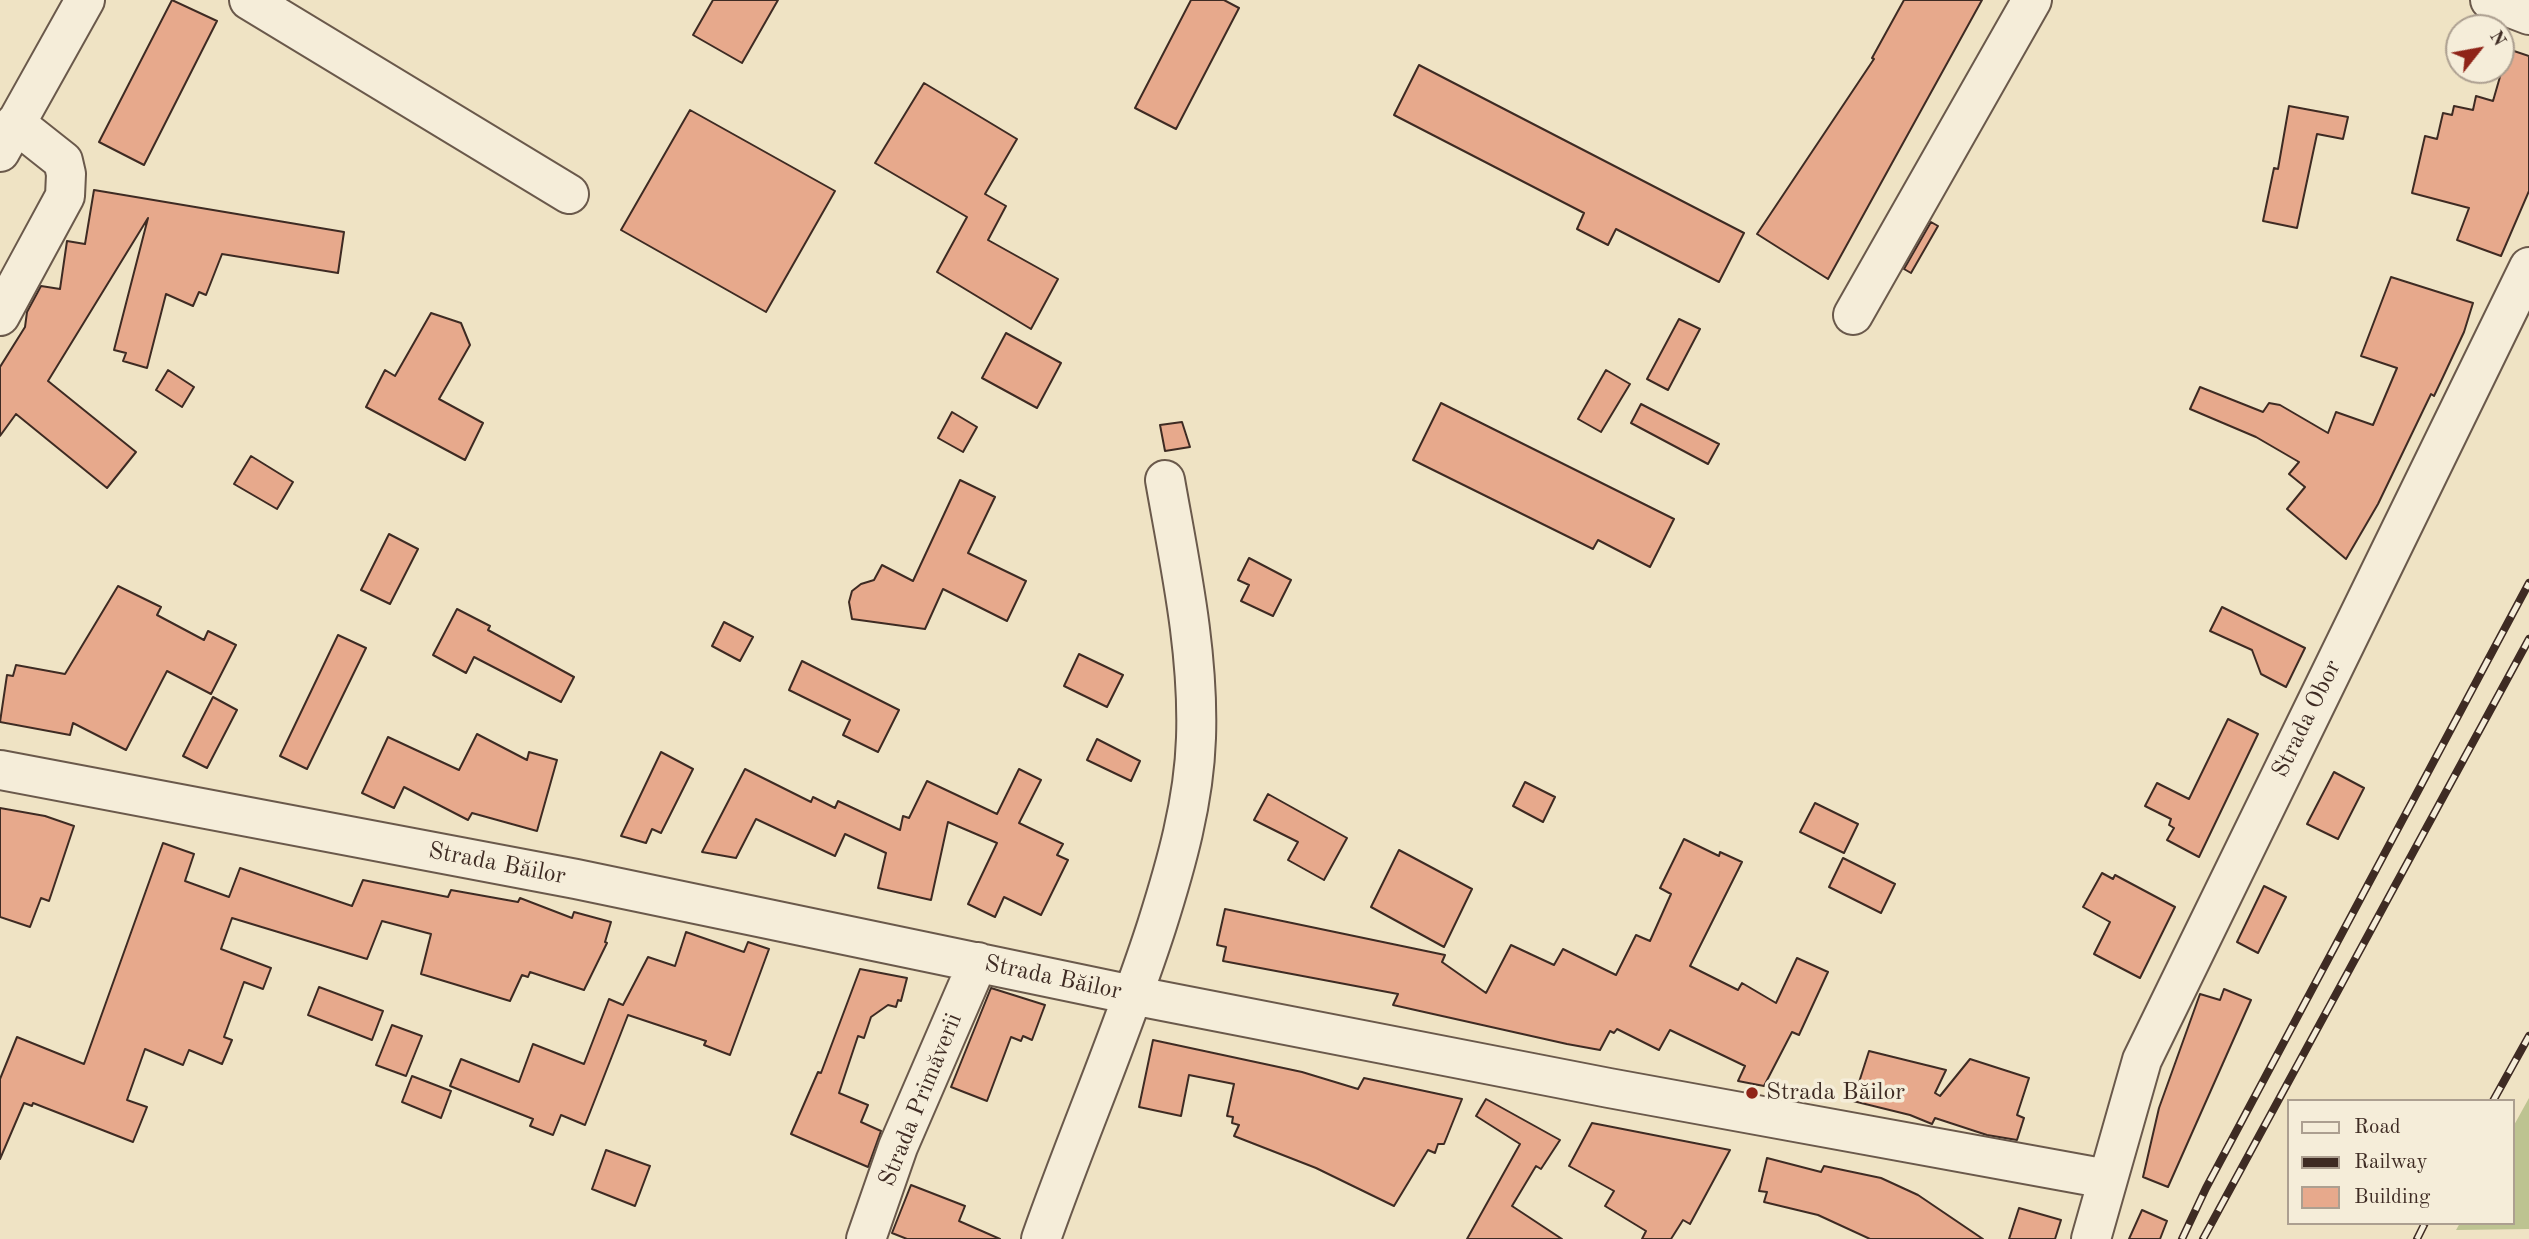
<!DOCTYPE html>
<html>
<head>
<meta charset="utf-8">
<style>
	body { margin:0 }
	#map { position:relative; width:2529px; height:1239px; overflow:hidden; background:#efe3c4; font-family:"Old Standard TT",serif }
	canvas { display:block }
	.legend { position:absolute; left:2287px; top:1099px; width:228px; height:126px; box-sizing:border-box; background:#f5edd9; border:2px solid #ac9f90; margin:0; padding:9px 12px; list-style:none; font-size:21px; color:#3e2b23 }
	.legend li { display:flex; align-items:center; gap:14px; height:35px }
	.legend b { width:35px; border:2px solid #ac9f90 }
	.north { position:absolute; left:2445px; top:14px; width:70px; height:70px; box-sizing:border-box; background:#f5edd9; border:2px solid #ac9f90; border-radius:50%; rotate:59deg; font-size:19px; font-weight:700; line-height:28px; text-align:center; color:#3e2b23 }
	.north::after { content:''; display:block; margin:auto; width:24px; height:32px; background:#8f2418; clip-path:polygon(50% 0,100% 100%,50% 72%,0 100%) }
</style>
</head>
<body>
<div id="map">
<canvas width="2529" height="1239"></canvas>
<ul class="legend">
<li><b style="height:9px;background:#f5edd9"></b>Road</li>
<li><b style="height:9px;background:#3e2b23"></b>Railway</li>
<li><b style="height:19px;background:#e7a98c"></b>Building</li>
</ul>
<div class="north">N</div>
</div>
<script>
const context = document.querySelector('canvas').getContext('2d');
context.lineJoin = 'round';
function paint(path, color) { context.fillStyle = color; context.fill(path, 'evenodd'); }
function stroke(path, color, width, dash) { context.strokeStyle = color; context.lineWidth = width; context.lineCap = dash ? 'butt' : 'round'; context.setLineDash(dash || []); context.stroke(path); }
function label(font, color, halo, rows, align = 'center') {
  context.font = font + ' "Old Standard TT",serif'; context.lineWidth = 7; context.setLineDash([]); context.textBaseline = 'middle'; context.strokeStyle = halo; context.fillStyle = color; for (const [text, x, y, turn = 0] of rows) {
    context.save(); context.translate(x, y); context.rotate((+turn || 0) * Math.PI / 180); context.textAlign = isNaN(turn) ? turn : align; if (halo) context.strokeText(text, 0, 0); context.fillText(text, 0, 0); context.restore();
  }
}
paint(new Path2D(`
	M 2529,1098 L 2529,1229 L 2456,1230 L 2460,1223 L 2513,1223 L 2513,1127 Z`), '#bdc391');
const building = new Path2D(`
	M 172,0 L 217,21 L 144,165 L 99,142 Z
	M 713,0 L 778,0 L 742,63 L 693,35 Z
	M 1191,0 L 1224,0 L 1239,8 L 1176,129 L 1135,108 Z
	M 1904,0 L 1982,0 L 1828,279 L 1757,234 L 1874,59 L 1872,58 Z
	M 2508,49 L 2529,56 L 2529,191 L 2501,256 L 2457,240 L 2469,208 L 2412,193 L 2425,136 L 2437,139 L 2443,113 L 2452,115 L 2454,106 L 2473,110 L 2476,96 L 2493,101 Z
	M 1419,65 L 1744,233 L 1719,282 L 1616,229 L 1608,245 L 1577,229 L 1584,213 L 1394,115 Z
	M 924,83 L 1017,139 L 985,194 L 1006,206 L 988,240 L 1058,279 L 1031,329 L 937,272 L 967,217 L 875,163 Z
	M 2289,106 L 2348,117 L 2343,139 L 2317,134 L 2297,228 L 2263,221 L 2274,168 L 2278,169 Z
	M 690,110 L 835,191 L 766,312 L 621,230 Z
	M 94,190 L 344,232 L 338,273 L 222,254 L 206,295 L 199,292 L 193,306 L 166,294 L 147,368 L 123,361 L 126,353 L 114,350 L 148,218 L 48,381 L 136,452 L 107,488 L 16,414 L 0,436 L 0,367 L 25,327 L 27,312 L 41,286 L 60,289 L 67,241 L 85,244 Z
	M 1931,222 L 1938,226 L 1911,273 L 1904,269 Z
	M 2391,277 L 2473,303 L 2464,332 L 2443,377 L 2434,396 L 2431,394 L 2378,504 L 2346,559 L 2287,509 L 2305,487 L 2289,474 L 2299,462 L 2256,437 L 2190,409 L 2200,387 L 2263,412 L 2269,403 L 2280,405 L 2328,433 L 2336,412 L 2373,425 L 2397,368 L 2361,356 Z
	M 431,313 L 461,323 L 470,345 L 439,399 L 483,423 L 465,460 L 366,407 L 385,370 L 395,376 Z
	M 1679,319 L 1700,329 L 1668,390 L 1647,379 Z
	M 1006,333 L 1061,363 L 1037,408 L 982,378 Z
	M 168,370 L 194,387 L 182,407 L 156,390 Z
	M 1606,370 L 1630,384 L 1601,432 L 1578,419 Z
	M 1441,403 L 1674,519 L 1650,567 L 1598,540 L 1593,549 L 1413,460 Z
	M 1641,404 L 1719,444 L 1708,464 L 1631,423 Z
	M 952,412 L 977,427 L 963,452 L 938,438 Z
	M 1182,422 L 1190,447 L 1165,451 L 1160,425 Z
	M 251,456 L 293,482 L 277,509 L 234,484 Z
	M 960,480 L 995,497 L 968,553 L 1026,581 L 1007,621 L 943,589 L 925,629 L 852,619 L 849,602 L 852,591 L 861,584 L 874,580 L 882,565 L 913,581 Z
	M 389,534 L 418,549 L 390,604 L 361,590 Z
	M 1249,558 L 1291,580 L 1273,616 L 1241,601 L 1249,585 L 1238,580 Z
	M 118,586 L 161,607 L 157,615 L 204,640 L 208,631 L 236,645 L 211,694 L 167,671 L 126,750 L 73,723 L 70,735 L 0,722 L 7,675 L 13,676 L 16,665 L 65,674 Z
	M 2222,607 L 2305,648 L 2286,687 L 2261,674 L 2252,650 L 2210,631 Z
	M 457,609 L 490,626 L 488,630 L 574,677 L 561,702 L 474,657 L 466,673 L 433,655 Z
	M 724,622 L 753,637 L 740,661 L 712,646 Z
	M 338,635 L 366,648 L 307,769 L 280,756 Z
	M 1079,654 L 1123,675 L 1107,707 L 1064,686 Z
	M 802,661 L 899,710 L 878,752 L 843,735 L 850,720 L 789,690 Z
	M 213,697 L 237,710 L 207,768 L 183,756 Z
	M 2228,719 L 2258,734 L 2199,857 L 2167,840 L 2174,828 L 2169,825 L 2171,819 L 2145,806 L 2157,783 L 2189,799 Z
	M 477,734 L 527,760 L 529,752 L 557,760 L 537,831 L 472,813 L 468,820 L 404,787 L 394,808 L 362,793 L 388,737 L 459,770 Z
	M 1097,739 L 1140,761 L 1131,781 L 1087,760 Z
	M 661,752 L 693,769 L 661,833 L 652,829 L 646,843 L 621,836 Z
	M 745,769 L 811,802 L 813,797 L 835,808 L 838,801 L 900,830 L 903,816 L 909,818 L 927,781 L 997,814 L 1019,769 L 1041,780 L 1019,823 L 1063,844 L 1057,855 L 1068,860 L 1041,915 L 1004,897 L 995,917 L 968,904 L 997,843 L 948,822 L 931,900 L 878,888 L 886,853 L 845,834 L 835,856 L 756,819 L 736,858 L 702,852 Z
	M 2334,772 L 2364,788 L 2338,839 L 2307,824 Z
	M 1525,782 L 1555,797 L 1543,822 L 1513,806 Z
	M 1268,794 L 1347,838 L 1324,880 L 1288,860 L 1298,842 L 1254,820 Z
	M 1815,803 L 1858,824 L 1844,853 L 1800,832 Z
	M 0,808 L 45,816 L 74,826 L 49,901 L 41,898 L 30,927 L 0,917 Z
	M 1684,839 L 1719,856 L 1720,852 L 1742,862 L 1690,966 L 1738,990 L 1742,983 L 1776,1003 L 1797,958 L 1828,972 L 1799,1035 L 1792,1032 L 1764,1086 L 1738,1081 L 1745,1066 L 1670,1030 L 1659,1050 L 1617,1029 L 1614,1033 L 1610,1031 L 1600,1050 L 1567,1044 L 1393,1005 L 1398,994 L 1223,961 L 1226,947 L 1217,945 L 1225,909 L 1445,955 L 1442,962 L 1486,993 L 1511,945 L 1554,965 L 1563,949 L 1616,975 L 1636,935 L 1650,941 L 1671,894 L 1660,888 Z
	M 163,843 L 194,854 L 185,881 L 229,897 L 240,868 L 352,906 L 363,880 L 448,897 L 451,890 L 518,902 L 520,898 L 572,918 L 574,912 L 611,922 L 605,942 L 607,943 L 584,990 L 530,972 L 528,977 L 522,975 L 510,1001 L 421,974 L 431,934 L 382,921 L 367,959 L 232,918 L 221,949 L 271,968 L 263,989 L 244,982 L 224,1037 L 232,1040 L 222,1064 L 189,1050 L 183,1065 L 145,1049 L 127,1100 L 147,1107 L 133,1142 L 33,1103 L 32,1106 L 24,1103 L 0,1159 L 0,1079 L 17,1037 L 84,1064 Z
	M 1399,850 L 1472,889 L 1444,947 L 1371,907 Z
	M 1843,858 L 1895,884 L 1881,913 L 1829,887 Z
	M 2102,873 L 2113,879 L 2115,875 L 2175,907 L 2140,978 L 2094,954 L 2110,922 L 2083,907 Z
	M 2264,886 L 2286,897 L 2258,953 L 2237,942 Z
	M 686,932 L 744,952 L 748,942 L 769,949 L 730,1055 L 704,1045 L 706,1041 L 628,1015 L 585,1125 L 561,1115 L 553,1135 L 530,1126 L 533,1119 L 450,1086 L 461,1059 L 519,1082 L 533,1044 L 584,1064 L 609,999 L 623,1005 L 648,957 L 675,966 Z
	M 860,969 L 907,978 L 901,1001 L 898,1000 L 896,1007 L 888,1005 L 871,1017 L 864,1038 L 858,1036 L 839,1093 L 868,1105 L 861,1122 L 881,1131 L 868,1167 L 791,1134 L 818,1072 L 821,1073 Z
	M 319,987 L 383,1011 L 372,1040 L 308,1015 Z
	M 991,988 L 1045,1005 L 1032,1040 L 1023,1036 L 1021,1041 L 1011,1037 L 987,1101 L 951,1087 Z
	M 2224,989 L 2251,1000 L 2168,1187 L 2143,1177 L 2159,1108 L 2200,994 L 2220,1000 Z
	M 392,1025 L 422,1036 L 406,1076 L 376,1065 Z
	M 1153,1040 L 1302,1072 L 1358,1089 L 1364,1078 L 1462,1099 L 1444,1144 L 1438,1144 L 1435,1153 L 1428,1150 L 1394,1206 L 1316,1168 L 1234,1136 L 1239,1125 L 1232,1123 L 1233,1117 L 1227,1116 L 1234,1084 L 1189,1075 L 1181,1116 L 1139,1107 Z
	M 1869,1051 L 1946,1070 L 1935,1093 L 1940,1096 L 1970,1059 L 2029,1078 L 2017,1115 L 2024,1118 L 2017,1140 L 1987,1135 L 1935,1118 L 1932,1124 L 1910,1115 L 1853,1101 Z
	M 412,1076 L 451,1091 L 441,1118 L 402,1102 Z
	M 1486,1099 L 1560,1140 L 1541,1169 L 1536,1166 L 1512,1206 L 1562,1239 L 1467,1239 L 1520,1144 L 1476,1116 Z
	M 1592,1123 L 1730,1150 L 1690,1224 L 1683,1220 L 1671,1239 L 1642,1239 L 1646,1231 L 1605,1206 L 1614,1191 L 1569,1166 Z
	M 606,1150 L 650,1166 L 635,1206 L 592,1189 Z
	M 1767,1158 L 1821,1172 L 1824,1166 L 1881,1178 L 1918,1195 L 1983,1239 L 1870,1239 L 1818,1215 L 1764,1202 L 1767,1192 L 1759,1191 Z
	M 911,1185 L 965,1206 L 959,1221 L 1000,1239 L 907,1239 L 892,1233 Z
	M 2019,1208 L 2061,1220 L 2055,1239 L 2009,1239 Z
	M 2142,1210 L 2167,1221 L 2160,1239 L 2129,1239 Z`);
paint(building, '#e7a98c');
stroke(building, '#3e2b23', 2);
const minor = new Path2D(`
	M 249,0 L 569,194
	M 2490,0 L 2529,15
	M 0,152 L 85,0
	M 1853,315 L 2032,0
	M 0,316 L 65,196 L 66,174 L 63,161 L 15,123
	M 0,770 L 576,879 L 1152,999 L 1609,1088 L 2107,1179
	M 866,1239 L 898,1147 L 978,962
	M 1041,1239 C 1078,1134 1123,1031 1157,925 C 1176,865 1194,802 1196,738 C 1199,652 1180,565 1165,480
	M 2091,1239 L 2142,1060 L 2529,267`);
stroke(minor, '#6a594b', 42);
stroke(minor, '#f5edd9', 38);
const rail = new Path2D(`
	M 2493,1101 L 2529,1036
	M 2182,1239 L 2206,1188 L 2529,583
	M 2203,1239 L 2529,639
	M 2417,1239 L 2425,1223`);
stroke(rail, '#3e2b23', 8);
stroke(rail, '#f5edd9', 5, [16]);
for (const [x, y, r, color] of [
	[1752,1093,7,"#8f2418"]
]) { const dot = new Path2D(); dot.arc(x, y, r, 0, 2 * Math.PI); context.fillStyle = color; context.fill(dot); stroke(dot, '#f5edd9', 2.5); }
label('24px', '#3e2b23', '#f5edd9', [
	["Strada Obor",2307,719,-64],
	["Strada Băilor",497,864,11],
	["Strada Băilor",1053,978,12],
	["Strada Primăverii",921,1100,-68]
]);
label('24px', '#3e2b23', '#f5edd9', [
	["Strada Băilor",1766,1093]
], 'left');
</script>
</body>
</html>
